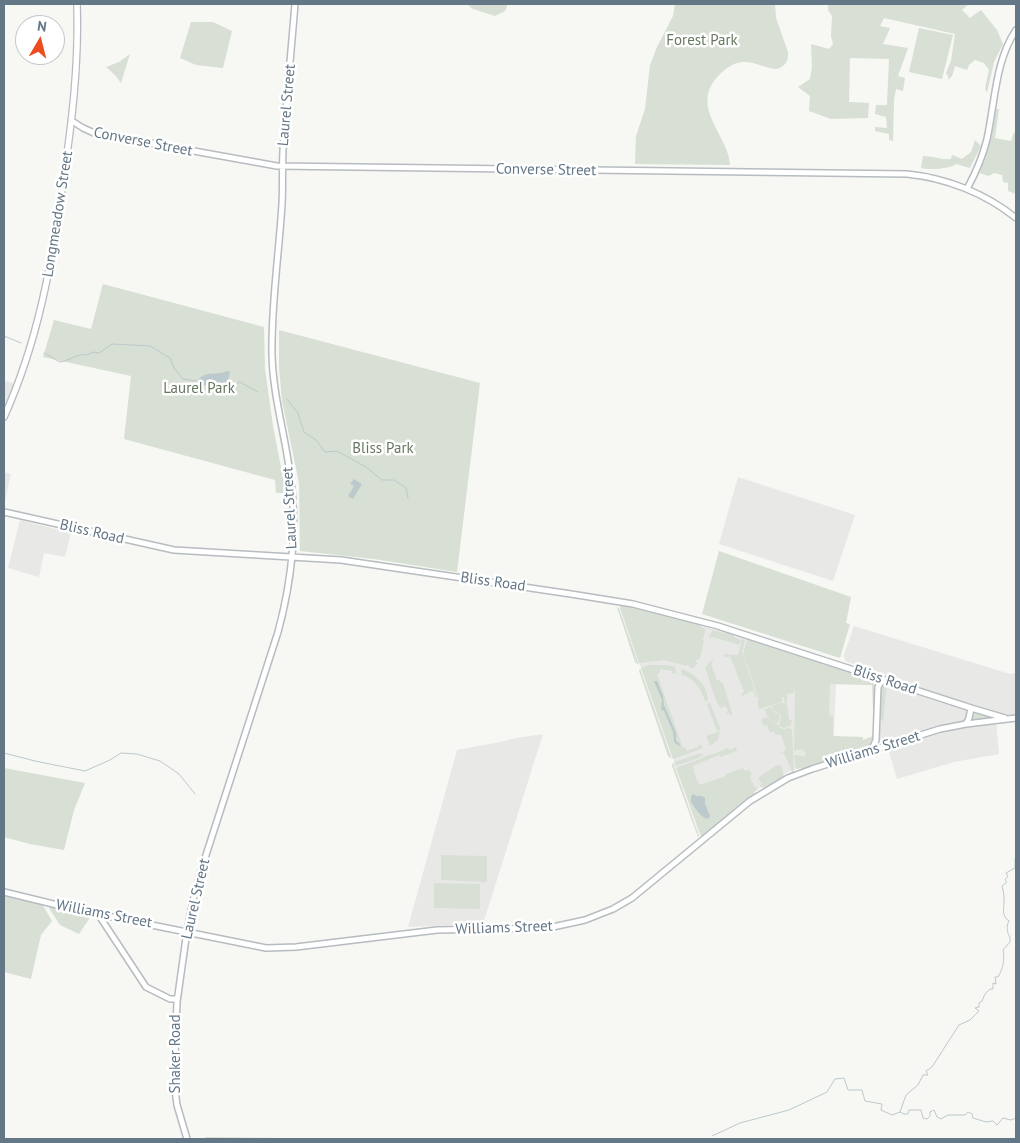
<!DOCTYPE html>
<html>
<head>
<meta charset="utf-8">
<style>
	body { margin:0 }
	#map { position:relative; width:1020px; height:1143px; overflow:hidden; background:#f7f7f3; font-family:"PT Sans",sans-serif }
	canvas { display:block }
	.frame { position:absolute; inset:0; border:5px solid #647786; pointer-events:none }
	.north { position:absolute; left:15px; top:15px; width:50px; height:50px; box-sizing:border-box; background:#fff; border:1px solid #c1c9cf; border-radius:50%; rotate:8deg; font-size:14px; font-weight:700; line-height:20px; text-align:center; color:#647786 }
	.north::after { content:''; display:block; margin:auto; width:18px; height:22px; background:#ed4c1d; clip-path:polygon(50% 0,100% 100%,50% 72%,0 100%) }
</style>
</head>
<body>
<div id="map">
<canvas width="1020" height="1143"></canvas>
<div class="frame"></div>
<div class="north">N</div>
</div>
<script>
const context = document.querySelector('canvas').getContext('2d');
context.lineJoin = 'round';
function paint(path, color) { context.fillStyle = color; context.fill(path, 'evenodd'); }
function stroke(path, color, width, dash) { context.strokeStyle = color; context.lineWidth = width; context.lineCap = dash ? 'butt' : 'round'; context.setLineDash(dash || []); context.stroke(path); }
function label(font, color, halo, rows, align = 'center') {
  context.font = font + ' "PT Sans",sans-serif'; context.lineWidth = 5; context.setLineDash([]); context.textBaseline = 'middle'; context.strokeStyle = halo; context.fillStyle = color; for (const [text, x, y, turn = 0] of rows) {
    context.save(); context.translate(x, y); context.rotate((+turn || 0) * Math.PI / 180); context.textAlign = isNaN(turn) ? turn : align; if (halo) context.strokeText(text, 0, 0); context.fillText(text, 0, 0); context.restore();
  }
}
paint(new Path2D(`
	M 4,380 L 15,384 L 6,408 L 4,407 Z
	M 4,472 L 11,474 L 4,505 Z
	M 738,477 L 855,515 L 833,581 L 719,544 Z
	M 20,520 L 71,533 L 65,557 L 44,553 L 39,577 L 8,568 Z
	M 621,605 L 701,623 L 701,626 L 706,627 L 832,668 L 832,684 L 836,684 L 834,736 L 831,736 L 807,765 L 792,770 L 755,791 L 700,836 L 620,608 Z
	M 854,626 L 1010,674 L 1016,673 L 1016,716 L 998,714 L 996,722 L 999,754 L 954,762 L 897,779 L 889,752 L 880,739 L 881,688 L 885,674 L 845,661 L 845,658 L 843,657 Z
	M 543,734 L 483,924 L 408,927 L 457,750 L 505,741 L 516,738 Z`), '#e8e9e7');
paint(new Path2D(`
	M 467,4 L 508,4 L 505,11 L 495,16 L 473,9 Z
	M 675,4 L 775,4 L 776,18 L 788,52 C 789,61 785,67 776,69 C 764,68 755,61 742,62 C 733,63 725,69 719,75 C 688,107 729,135 730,165 L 635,164 L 636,136 L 645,109 L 650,65 L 657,47 L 673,16 Z
	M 828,4 L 969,4 L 962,10 L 970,18 L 981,10 L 997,30 L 1003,44 L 994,62 L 987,93 L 985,88 L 989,70 L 984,63 L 975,60 L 969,65 L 967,70 L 955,66 L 952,76 L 948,80 L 948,76 L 946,73 L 951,61 L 955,34 L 884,18 L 880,26 L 890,28 L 883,44 L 908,48 L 898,76 L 905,78 L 903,91 L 896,89 L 894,100 L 893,141 L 889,140 L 889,134 L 875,131 L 875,127 L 887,128 L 886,117 L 875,114 L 876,105 L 887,105 L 889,59 L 850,58 L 849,102 L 869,103 L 868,118 L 831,119 L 809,111 L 810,96 L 798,87 L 810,79 L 812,67 L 811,44 L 829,49 L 833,44 L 831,36 L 832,16 L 828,10 Z
	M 191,22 L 213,22 L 232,31 L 223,68 L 196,65 L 180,58 Z
	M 919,28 L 953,35 L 942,79 L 909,72 Z
	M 130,54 L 121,83 L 115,75 L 106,67 L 119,62 Z
	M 996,109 L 999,109 L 995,138 L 1011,141 L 1014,132 L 1016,133 L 1016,194 L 1008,191 L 1008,183 L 1003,182 L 1002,175 L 994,173 L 989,176 L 979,173 C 989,152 993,132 996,109 Z
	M 975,140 L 981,146 L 970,168 L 956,164 C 950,169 929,170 921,168 L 923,156 C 933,156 941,160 951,159 L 952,155 L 962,159 L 971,152 Z
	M 103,284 L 264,327 L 265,369 L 273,426 L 286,493 L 276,493 L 275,480 L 124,439 L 131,376 L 43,357 L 54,320 L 91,329 Z
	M 279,330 L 480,383 L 457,572 L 374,559 L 300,551 L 299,483 L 282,401 L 279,367 Z
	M 719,551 L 851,597 L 846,623 L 850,624 L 840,658 L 702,614 Z
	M 621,605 L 700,623 L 700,626 L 705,629 L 704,638 L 701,638 L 704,640 L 700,658 L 695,661 L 698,663 L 693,669 L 689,667 L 688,664 L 687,666 L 664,660 L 639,663 L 620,608 Z
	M 617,607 L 619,608 L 639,665 L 635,662 Z
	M 717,628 L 735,633 L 734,637 L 741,640 L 739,645 L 712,637 L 709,639 L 709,636 L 713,630 L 728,634 L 714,629 Z
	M 736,634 L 851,671 L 850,674 L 852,671 C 878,680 877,683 874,710 L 873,709 L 872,685 L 865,685 L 864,681 L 865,685 L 830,684 L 829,715 L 833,716 L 833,736 L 863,737 L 863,740 L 873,736 L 873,742 L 872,745 L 870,739 L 871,745 L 854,751 L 871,746 L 868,749 L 797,771 L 802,768 L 796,769 L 794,755 L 805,756 L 806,752 L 803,751 L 803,749 L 794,751 L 795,688 L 794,693 L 787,694 L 787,702 L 784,702 L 784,697 L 782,697 L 782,702 L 759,709 L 757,701 L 759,700 L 743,654 L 747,640 L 735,636 Z
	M 742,639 L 745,640 L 742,653 L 757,697 L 755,697 L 753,690 L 742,696 L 741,694 L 744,692 L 730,656 L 725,658 L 724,654 L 738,655 Z
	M 714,658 L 711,664 L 717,680 L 719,680 L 721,683 L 723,683 L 732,713 L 734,714 L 730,715 L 729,712 L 728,715 L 726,713 L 728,711 L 727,708 L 724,706 L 721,708 L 716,701 L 705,667 Z
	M 649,665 L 668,665 L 675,667 L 676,674 L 672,673 L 672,671 L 660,669 L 660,673 L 657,674 L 683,748 L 686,748 L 687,751 L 698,747 L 700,744 L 703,747 L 701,749 L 673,759 L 641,668 Z
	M 640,668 L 672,759 L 668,756 L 639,671 Z
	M 681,669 C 694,672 708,686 708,700 L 705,701 C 701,689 695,681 684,675 L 682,676 Z
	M 885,683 L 887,683 L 883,723 C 878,715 878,692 883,684 Z
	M 920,687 L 967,702 L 963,703 L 919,689 Z
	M 710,703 L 720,728 L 720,730 L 717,731 L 707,704 Z
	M 780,703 L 787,703 L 789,720 L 792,720 L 790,726 L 784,728 L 779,726 L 781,715 L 773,710 L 772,706 Z
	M 771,707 L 774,712 L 780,715 L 778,723 C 770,721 766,716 765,709 Z
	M 972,711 L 994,718 L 971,722 Z
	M 766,717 L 777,724 L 780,728 L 783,729 L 789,728 L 792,730 L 794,773 L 789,773 L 792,772 L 784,753 L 781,753 L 786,750 L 781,735 L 775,734 L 774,731 L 770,733 L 767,725 L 764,726 L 761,719 Z
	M 720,731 L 718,740 L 710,746 L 706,736 Z
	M 736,747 L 737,751 L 720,757 L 719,755 L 693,766 L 694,772 L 692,772 L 695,773 L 696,778 L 695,779 L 697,779 L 699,784 L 703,784 L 726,776 L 726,774 L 743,768 L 745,771 L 749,770 L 752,774 L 750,776 L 754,787 L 756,787 L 757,790 L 753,793 L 757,792 L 702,838 L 676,768 C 687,764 697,760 707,756 C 714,753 720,753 726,748 L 731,750 Z
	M 698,754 L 704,754 C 700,759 683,763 675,766 L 674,762 Z
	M 673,762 L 699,836 L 698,837 L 672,766 Z
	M 779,765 L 782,767 L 784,778 L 765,788 L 761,787 L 760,785 L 762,784 L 758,778 L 775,766 Z
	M 4,768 L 85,783 L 74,810 L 64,850 L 30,844 L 4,837 Z
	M 441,855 L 487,856 L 487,882 L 441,880 Z
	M 434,883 L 480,884 L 480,909 L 434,908 Z
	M 4,895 L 42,904 L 52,921 L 41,935 L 31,979 L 4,972 Z
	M 50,906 L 91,916 L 79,934 L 60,925 L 49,908 Z
	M 207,1137 L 282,1138 L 284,1139 L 200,1139 Z`), '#d8dfd4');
paint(new Path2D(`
	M 227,371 L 230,372 L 227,384 L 216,382 L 203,386 L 198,383 L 198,380 C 206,370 217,376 227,371 Z
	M 354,479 L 362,484 L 353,499 L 348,496 L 354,486 L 350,484 Z
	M 654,681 L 657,681 L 663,696 L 664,705 L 676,733 L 676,741 L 680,744 L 679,746 L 674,742 L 673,732 L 664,711 L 661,709 L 662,700 Z
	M 693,794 L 696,796 L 702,796 L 705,798 L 705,804 L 710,816 L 708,819 C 699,817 696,808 691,802 L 691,797 Z`), '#bcc9cd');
stroke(new Path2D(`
	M 4,336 L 21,343
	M 44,353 L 60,362 C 69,361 78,353 87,355 L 93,352 L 99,353 L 112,344 L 150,346 L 170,358 L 174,368 L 183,379 L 198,381
	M 229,382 L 233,386 L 240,382 L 258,392
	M 287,399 L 298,413 L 304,432 L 316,440 L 325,452 L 337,451 L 366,467 L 382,480 L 394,480 L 406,488 L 408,498
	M 4,753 L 35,761 L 85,771 L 110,760 L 121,753 L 137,754 L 160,761 L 179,774 L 195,794
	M 900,1112 L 906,1095 L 918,1085 L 923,1075 L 928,1075 L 926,1071 L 932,1067 L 959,1025 L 970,1020 L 979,1011 L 975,1008 L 979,1007 L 979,1003 L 982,1001 L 985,994 L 990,989 L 993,989 L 993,983 L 996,984 L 995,977 L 998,977 C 1003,969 1005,959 1003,950 L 1010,942 L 1010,937 C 1007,933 1006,926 1009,921 C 1000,915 1005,907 1004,898 C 1004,894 1003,890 1002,886 L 1007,882 L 1005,880 L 1008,876 L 1006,873 L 1015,868 L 1015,858 L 1016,857
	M 712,1136 L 740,1123 L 789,1110 L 827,1092 L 835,1079 L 844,1078 L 848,1090 L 862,1090 L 865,1101 L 882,1104 L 881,1110 L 892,1115 L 900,1112 L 904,1114 L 908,1114 L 909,1110 L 921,1110 L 923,1118 L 927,1119 L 930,1116 L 930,1112 L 934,1110 L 937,1117 L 941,1119 L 948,1115 L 965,1115 L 968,1112 L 972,1114 L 973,1118 L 986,1122 L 993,1121 L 997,1125 L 1003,1118 L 1011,1120 L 1016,1118`), '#bcc9cd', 1);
const secondary = new Path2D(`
	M 72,121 L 83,128 L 94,133 L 277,166 L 907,174 C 946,178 985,193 1016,218
	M 967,189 C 975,174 983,156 987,139 C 995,103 995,61 1016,30
	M 4,512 L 174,550 L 341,560 L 571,594 L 633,604 L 718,626 L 971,708 L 1005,718
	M 966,724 L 969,718 L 971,708
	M 868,751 L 873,747 L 876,740 L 878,687 L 881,682 L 886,680
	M 4,892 L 82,911 L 266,948 L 296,947 L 437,930 L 548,928 L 585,920 L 613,909 L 632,898 L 750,801 L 788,778 L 812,769 L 940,729 L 966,724 L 1016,718
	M 98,914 L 146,987 L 170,999 L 177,999
	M 187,1139 L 177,1105 L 174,1082 L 177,1002 L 187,931 L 195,892 L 206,855 L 278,632 C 292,580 298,527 290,474 C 285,434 273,396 272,355 C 271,305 279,254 282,204 C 283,186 282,169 283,151 C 286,102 291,53 295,4`);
const primary = new Path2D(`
	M 4,417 C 38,342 52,263 63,182 C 72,122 79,64 77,4`);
stroke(secondary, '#b6bcc0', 8);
stroke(primary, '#b7bbbf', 8);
stroke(secondary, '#fff', 5);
stroke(primary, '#fff', 5.5);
label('15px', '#65785f', '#fff', [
	["Forest Park",702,41],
	["Laurel Park",199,389],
	["Bliss Park",383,449]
]);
label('15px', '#647786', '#fff', [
	["Laurel Street",287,105,-85],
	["Converse Street",143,142,11],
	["Converse Street",546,170,1],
	["Longmeadow Street",58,214,-81],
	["Laurel Street",290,508,-93],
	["Bliss Road",92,532,13],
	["Bliss Road",493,582,8],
	["Bliss Road",885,680,18],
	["Williams Street",873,750,-17],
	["Laurel Street",196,899,-77],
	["Williams Street",104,914,11],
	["Williams Street",504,928,-2],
	["Shaker Road",176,1054,-90]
]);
</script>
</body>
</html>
